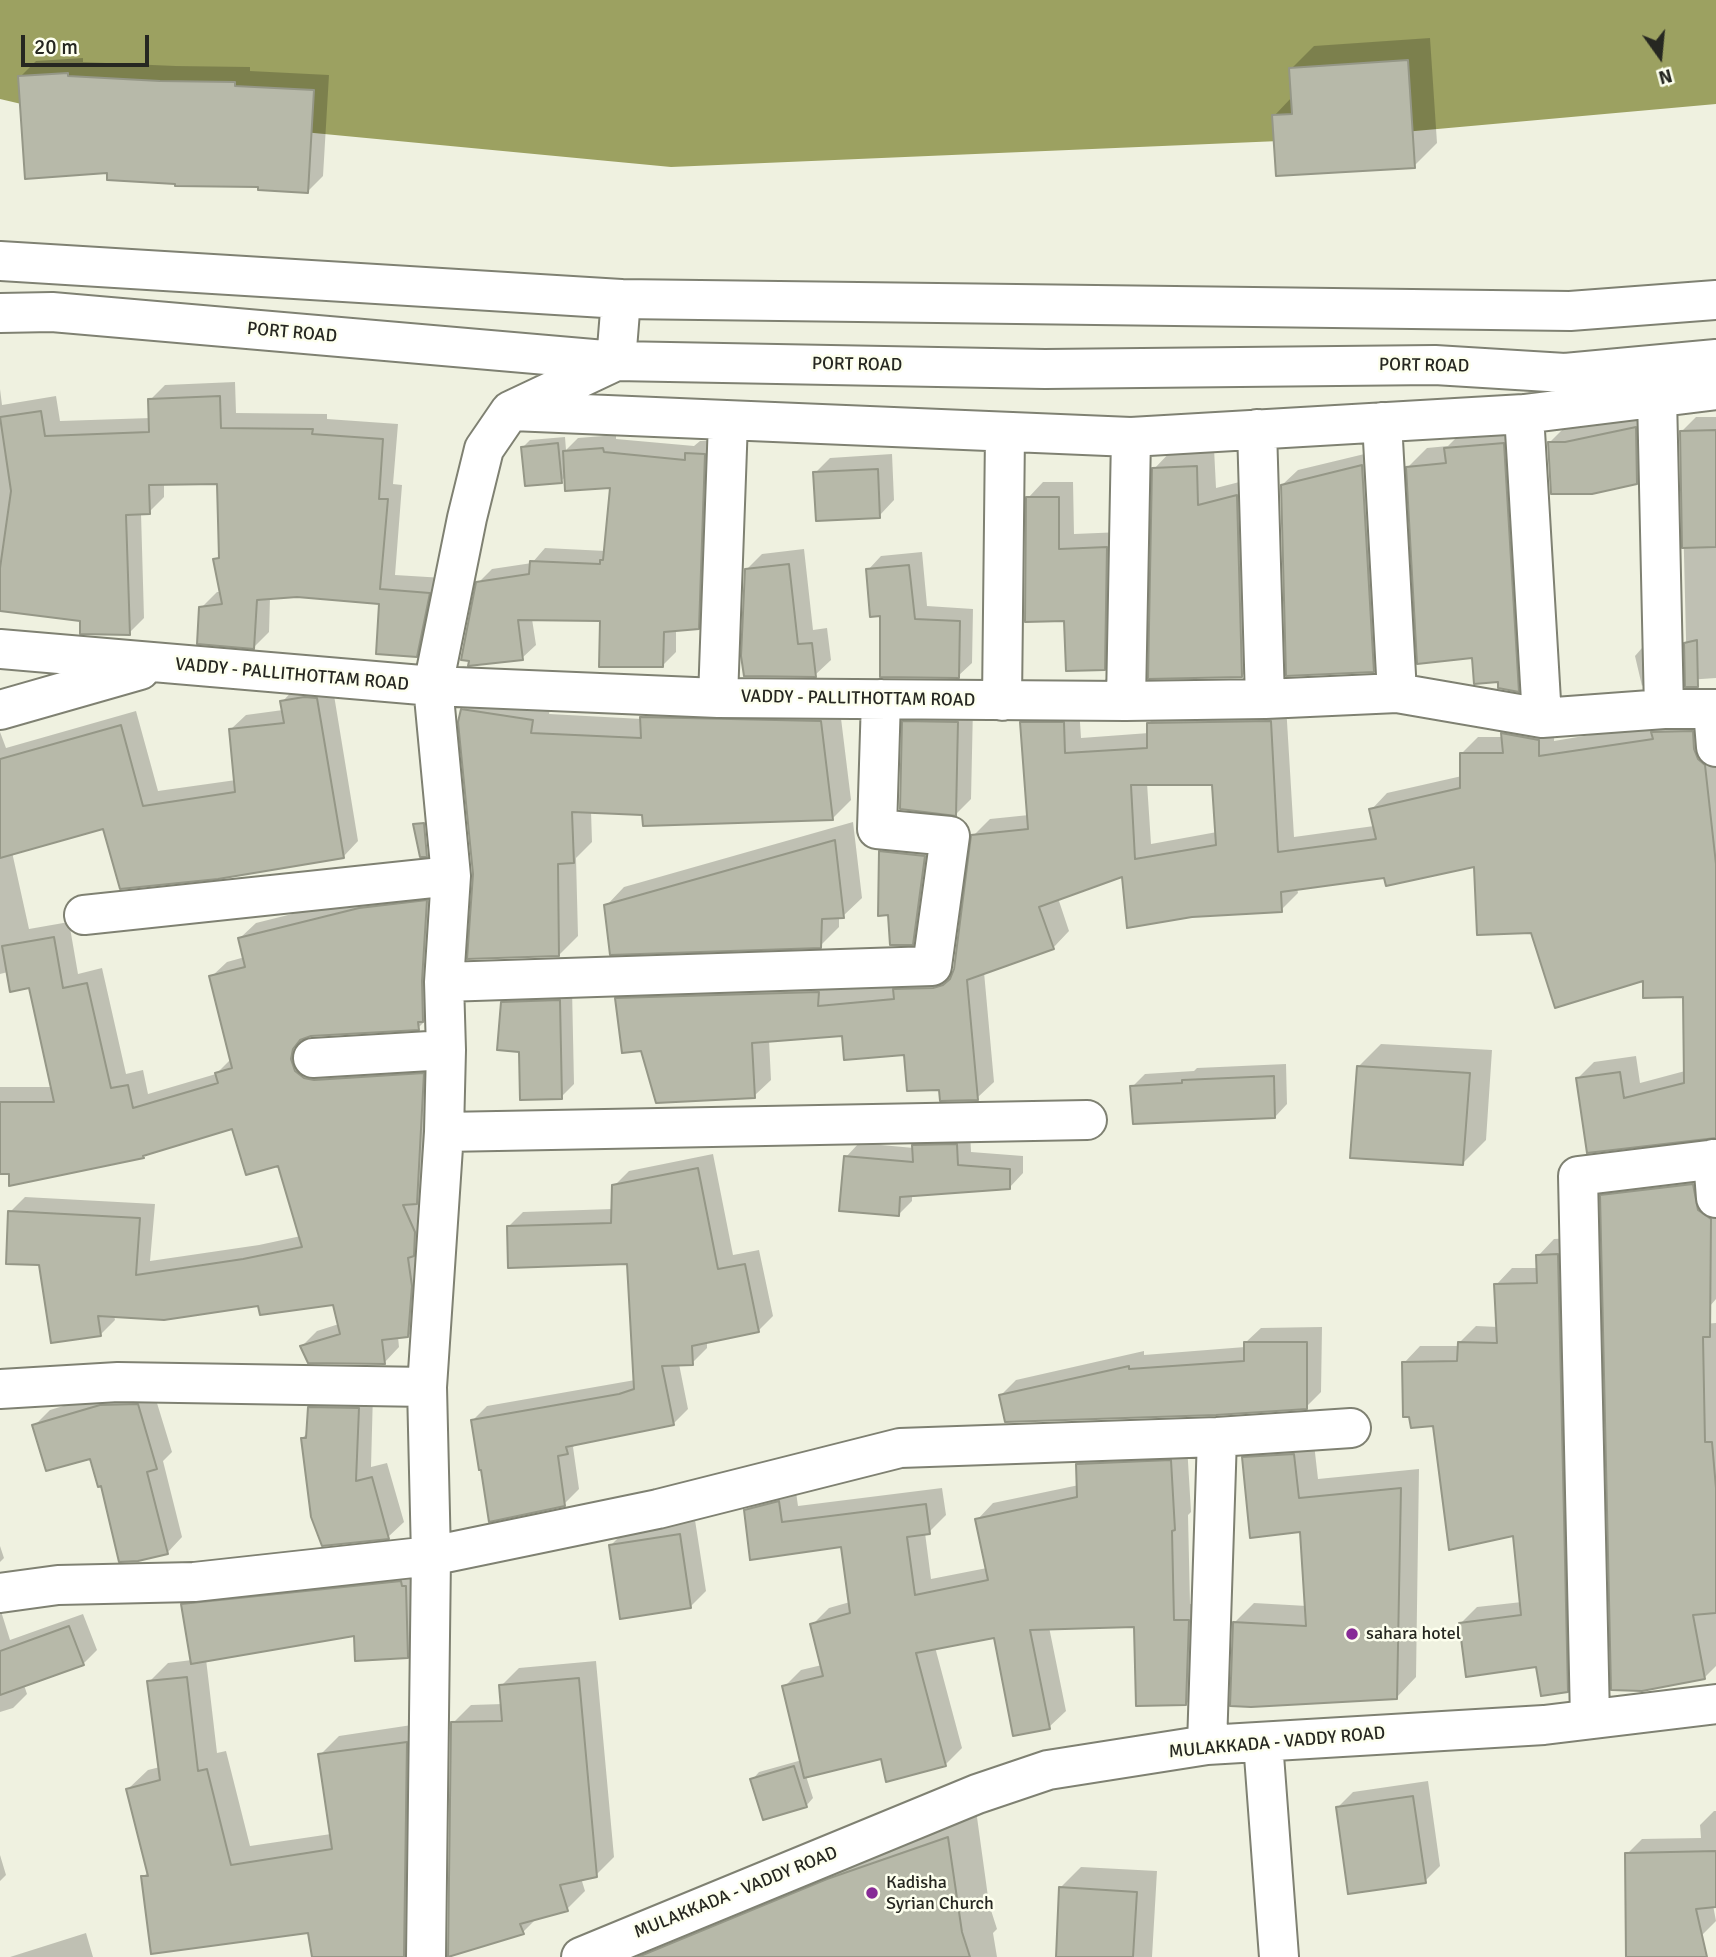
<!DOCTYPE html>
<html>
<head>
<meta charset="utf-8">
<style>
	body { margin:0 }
	#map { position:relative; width:1716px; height:1957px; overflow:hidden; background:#eff1e0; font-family:Signika,sans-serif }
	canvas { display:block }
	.north { position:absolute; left:1625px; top:21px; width:70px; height:70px; -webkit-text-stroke:5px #fdffee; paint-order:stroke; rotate:165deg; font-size:19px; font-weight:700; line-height:28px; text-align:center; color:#262721 }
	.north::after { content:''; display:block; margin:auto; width:24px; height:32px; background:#262721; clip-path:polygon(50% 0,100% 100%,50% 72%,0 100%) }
	.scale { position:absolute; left:21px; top:35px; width:128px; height:32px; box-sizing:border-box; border:4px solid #262721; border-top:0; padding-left:9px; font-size:21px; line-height:24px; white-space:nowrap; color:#262721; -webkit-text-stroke:5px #fdffee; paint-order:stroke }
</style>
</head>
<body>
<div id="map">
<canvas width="1716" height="1957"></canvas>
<div class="north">N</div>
<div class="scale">20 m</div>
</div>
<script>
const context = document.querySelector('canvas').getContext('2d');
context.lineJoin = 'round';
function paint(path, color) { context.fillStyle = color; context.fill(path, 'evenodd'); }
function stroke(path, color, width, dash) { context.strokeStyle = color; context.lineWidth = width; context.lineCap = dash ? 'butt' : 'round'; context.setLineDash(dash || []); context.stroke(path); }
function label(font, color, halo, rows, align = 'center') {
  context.font = font + ' Signika,sans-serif'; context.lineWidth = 5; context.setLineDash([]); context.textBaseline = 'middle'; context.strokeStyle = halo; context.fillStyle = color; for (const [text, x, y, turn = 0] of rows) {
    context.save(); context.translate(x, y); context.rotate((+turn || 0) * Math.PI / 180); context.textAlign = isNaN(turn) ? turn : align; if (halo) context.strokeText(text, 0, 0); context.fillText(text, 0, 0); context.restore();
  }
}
paint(new Path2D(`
	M 0,0 L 1716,0 L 1716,104 L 1326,139 L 671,167 L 30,106 L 0,99 Z`), '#9ca161');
paint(new Path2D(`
	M 1430,38 L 1437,143 L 1414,166 L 1274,116 L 1292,97 L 1291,69 L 1314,46 Z
	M 83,58 L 83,62 L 176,66 L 250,67 L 250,71 L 329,75 L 323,176 L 308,191 L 109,171 L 20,77 L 36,61 Z
	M 235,382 L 236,413 L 327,414 L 327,419 L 398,424 L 393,484 L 402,485 L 395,575 L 444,578 L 431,640 L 416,655 L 381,603 L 297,595 L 270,597 L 269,632 L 254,647 L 201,608 L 217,592 L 221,592 L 215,560 L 221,554 L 219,482 L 164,483 L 164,497 L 149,512 L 141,513 L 144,618 L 129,633 L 82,620 L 0,609 L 0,389 L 2,405 L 56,396 L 60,421 L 151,418 L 150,400 L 165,385 Z
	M 1651,413 L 1652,467 L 1636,483 L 1549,443 L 1565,427 L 1581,427 Z
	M 1696,417 L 1716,417 L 1716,678 L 1687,680 L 1681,432 Z
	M 1522,425 L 1537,671 L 1518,690 L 1499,680 L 1474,657 L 1408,467 L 1427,448 L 1448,446 L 1465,429 Z
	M 616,435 L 616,439 L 694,446 L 700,441 L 718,441 L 711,614 L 698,628 L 676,630 L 676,652 L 663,665 L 601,620 L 532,619 L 536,645 L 522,658 L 478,583 L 492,569 L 532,563 L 545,548 L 606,551 L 612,486 L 566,476 L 561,481 L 523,447 L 530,440 L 565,437 L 566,450 L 578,438 Z
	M 1214,448 L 1216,488 L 1255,478 L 1260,658 L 1242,676 L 1154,469 L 1172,450 Z
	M 1377,451 L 1389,655 L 1373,670 L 1282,485 L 1298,470 Z
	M 892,454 L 894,500 L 879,516 L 815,473 L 830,458 Z
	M 1043,482 L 1073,482 L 1074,534 L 1122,532 L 1119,653 L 1104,668 L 1066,619 L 1028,498 Z
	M 804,549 L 813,630 L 827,628 L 831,660 L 815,675 L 746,570 L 762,554 Z
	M 922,552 L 927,606 L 973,609 L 972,663 L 958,676 L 882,614 L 868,570 L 881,556 Z
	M 1648,647 L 1648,680 L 1642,686 L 1635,656 L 1642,648 Z
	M 332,683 L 358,841 L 343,857 L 104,827 L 12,852 L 29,929 L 69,922 L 78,974 L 102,968 L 126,1074 L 143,1070 L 148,1094 L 216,1074 L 231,1059 L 211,977 L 227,962 L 245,957 L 240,938 L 256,923 L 376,893 L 442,886 L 433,1013 L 418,1028 L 307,1036 L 306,1042 L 438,1059 L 423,1320 L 408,1336 L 398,1337 L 399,1347 L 384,1363 L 302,1346 L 317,1331 L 339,1324 L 335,1303 L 260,1304 L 114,1315 L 115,1320 L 100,1335 L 41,1263 L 10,1212 L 25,1197 L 155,1204 L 150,1261 L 259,1245 L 301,1236 L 279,1164 L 233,1127 L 146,1154 L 143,1156 L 0,1173 L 0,1087 L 53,1087 L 30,986 L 8,972 L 0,974 L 0,732 L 6,748 L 136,711 L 158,791 L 236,780 L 230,730 L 246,715 L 283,710 L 282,702 L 297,686 Z
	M 481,691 L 551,701 L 549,714 L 642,719 L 661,698 L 839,702 L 851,800 L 832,819 L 591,811 L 592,842 L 576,858 L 578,936 L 559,955 L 475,874 L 462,710 Z
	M 1286,705 L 1294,837 L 1374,826 L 1371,810 L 1387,793 L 1462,776 L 1462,753 L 1478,737 L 1503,737 L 1503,734 L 1519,718 L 1555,724 L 1554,741 L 1709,715 L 1716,744 L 1716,1136 L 1577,1079 L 1594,1062 L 1636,1056 L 1640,1083 L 1685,1071 L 1685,996 L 1532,931 L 1476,864 L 1297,888 L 1298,893 L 1281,910 L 1124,874 L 1058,898 L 1069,931 L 1053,948 L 984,972 L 994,1082 L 977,1098 L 941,1088 L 906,1053 L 844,1034 L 769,1040 L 771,1080 L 754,1096 L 642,1049 L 617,999 L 633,983 L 834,976 L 833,990 L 901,984 L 912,973 L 955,971 L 973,836 L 990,819 L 1029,815 L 1022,723 L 1039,706 L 1079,707 L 1081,738 L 1149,733 L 1149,723 L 1165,707 ZM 1147,783 L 1214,783 L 1217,832 L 1151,844 Z
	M 919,707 L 973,707 L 971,799 L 956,814 L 904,722 Z
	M 853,822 L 862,898 L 843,916 L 839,917 L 839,927 L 820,946 L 606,906 L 624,887 Z
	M 892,840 L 936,844 L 924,931 L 912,943 L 881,852 Z
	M 572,988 L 574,1084 L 561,1097 L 502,1003 L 515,990 Z
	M 1381,1044 L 1492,1050 L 1486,1140 L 1463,1163 L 1358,1067 Z
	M 1286,1064 L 1287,1104 L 1275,1117 L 1132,1087 L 1145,1074 L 1194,1071 L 1197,1068 Z
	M 970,1131 L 971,1152 L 1023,1156 L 1023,1173 L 1010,1187 L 912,1195 L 912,1201 L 898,1215 L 846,1157 L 859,1143 L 914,1148 L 927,1132 Z
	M 713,1154 L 733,1255 L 759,1250 L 773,1316 L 758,1331 L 707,1341 L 707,1348 L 692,1363 L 679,1364 L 688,1409 L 673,1424 L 576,1444 L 573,1447 L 579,1489 L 564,1504 L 472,1421 L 487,1406 L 635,1380 L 629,1263 L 508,1227 L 523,1212 L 613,1209 L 614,1186 L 629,1171 Z
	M 1708,1169 L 1716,1196 L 1716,1299 L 1710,1306 L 1650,1328 L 1716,1323 L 1716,1666 L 1704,1678 L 1602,1196 L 1618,1180 Z
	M 1573,1238 L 1583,1674 L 1567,1690 L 1538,1665 L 1460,1624 L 1477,1607 L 1522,1602 L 1515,1533 L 1434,1425 L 1404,1363 L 1420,1346 L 1459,1346 L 1459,1343 L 1476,1326 L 1498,1327 L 1496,1285 L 1512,1268 L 1538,1268 L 1538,1256 L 1554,1239 Z
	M 1322,1327 L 1321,1392 L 1306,1407 L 1001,1395 L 1016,1380 L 1144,1351 L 1144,1355 L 1245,1347 L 1245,1343 L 1261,1328 Z
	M 117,1390 L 153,1390 L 172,1452 L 163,1461 L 182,1537 L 167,1553 L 102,1484 L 91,1457 L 34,1426 L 50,1410 Z
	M 325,1392 L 373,1393 L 371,1467 L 387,1463 L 404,1522 L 388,1537 L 302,1438 L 308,1433 L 309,1408 Z
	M 1313,1435 L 1318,1479 L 1419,1469 L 1416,1677 L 1397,1697 L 1235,1622 L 1254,1603 L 1307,1606 L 1302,1531 L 1244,1458 L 1263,1438 Z
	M 1187,1445 L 1191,1512 L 1188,1515 L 1190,1604 L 1205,1604 L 1202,1687 L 1186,1704 L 1136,1625 L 1049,1627 L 1066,1711 L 1049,1727 L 995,1635 L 935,1647 L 962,1748 L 945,1765 L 882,1757 L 806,1776 L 813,1798 L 806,1806 L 752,1780 L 759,1772 L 802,1760 L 784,1687 L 801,1670 L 822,1665 L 812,1625 L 829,1608 L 850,1602 L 843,1545 L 746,1511 L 762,1494 L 795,1485 L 798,1506 L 942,1488 L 946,1515 L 929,1532 L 925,1533 L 931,1579 L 987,1568 L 977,1520 L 993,1503 L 1079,1485 L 1078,1464 L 1094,1448 Z
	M 695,1520 L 706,1591 L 690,1607 L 611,1545 L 626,1530 Z
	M 0,1546 L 4,1558 L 0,1562 Z
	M 416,1567 L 423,1641 L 407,1656 L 355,1634 L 206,1659 L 217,1753 L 226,1751 L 250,1846 L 331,1834 L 320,1755 L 339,1736 L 425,1723 L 435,1957 L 314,1957 L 309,1931 L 143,1877 L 149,1871 L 128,1789 L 148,1770 L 160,1767 L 149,1682 L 168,1663 L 192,1660 L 183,1605 L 198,1589 Z
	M 0,1608 L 10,1640 L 83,1614 L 97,1650 L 83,1664 L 24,1685 L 27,1694 L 13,1708 L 0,1712 Z
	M 596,1661 L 614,1857 L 596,1875 L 581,1878 L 585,1891 L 567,1909 L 537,1918 L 523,1932 L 453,1723 L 471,1705 L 503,1704 L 501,1686 L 519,1668 Z
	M 1428,1781 L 1440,1866 L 1425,1881 L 1338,1807 L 1353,1792 Z
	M 976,1810 L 989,1904 L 997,1929 L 993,1933 L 997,1957 L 636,1957 L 660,1933 Z
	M 1714,1811 L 1716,1811 L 1716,1905 L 1713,1905 L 1716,1921 L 1702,1935 L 1628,1937 L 1627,1854 L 1642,1839 L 1701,1838 L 1700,1825 Z
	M 0,1855 L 6,1875 L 0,1881 Z
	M 1081,1867 L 1157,1871 L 1152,1957 L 1058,1957 L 1060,1888 Z
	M 86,1933 L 93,1957 L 10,1957 Z`), '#0003');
const building = new Path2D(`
	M 1408,60 L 1415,168 L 1276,176 L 1272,115 L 1292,114 L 1289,68 Z
	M 68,73 L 68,76 L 160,81 L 235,82 L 235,86 L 314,90 L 308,193 L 258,190 L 258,187 L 175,186 L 175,184 L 107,180 L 107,173 L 25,179 L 18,76 Z
	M 220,396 L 221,428 L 313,429 L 312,434 L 383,439 L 379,499 L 388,499 L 380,589 L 430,593 L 417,657 L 376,654 L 379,604 L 297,597 L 257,600 L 254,649 L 197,644 L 199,607 L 222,604 L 213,559 L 219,558 L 217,484 L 149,485 L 150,514 L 126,515 L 130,635 L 80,634 L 80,621 L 0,611 L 0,568 L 11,491 L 0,417 L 41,411 L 45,436 L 149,432 L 148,399 Z
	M 1636,427 L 1637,484 L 1592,494 L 1551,494 L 1548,442 L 1565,442 Z
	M 1716,430 L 1716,547 L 1682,548 L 1680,431 Z
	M 558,443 L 562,483 L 525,486 L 521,447 Z
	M 1504,443 L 1519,692 L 1498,688 L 1498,682 L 1474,684 L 1472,658 L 1417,664 L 1406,467 L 1446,463 L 1444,448 Z
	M 603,448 L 604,452 L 685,460 L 685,453 L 705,454 L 699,629 L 664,632 L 663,667 L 599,667 L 600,621 L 518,620 L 523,660 L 468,666 L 469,661 L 461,660 L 476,582 L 529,574 L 530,561 L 600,564 L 600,560 L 603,560 L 610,488 L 565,491 L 563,451 Z
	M 1362,465 L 1374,672 L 1286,676 L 1281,485 Z
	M 1197,466 L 1198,505 L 1237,495 L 1242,677 L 1148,679 L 1152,468 Z
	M 878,469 L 880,518 L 816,521 L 813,472 Z
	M 1026,497 L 1059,497 L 1059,549 L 1107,547 L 1105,670 L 1066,671 L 1064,621 L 1025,622 Z
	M 789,564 L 798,644 L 812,643 L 816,677 L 744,676 L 741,656 L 745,569 Z
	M 909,565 L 915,619 L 960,621 L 959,678 L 880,677 L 880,616 L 870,617 L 866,569 Z
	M 1697,640 L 1698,687 L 1685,687 L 1684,643 Z
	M 304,697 L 317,698 L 344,858 L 218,879 L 120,889 L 103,829 L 0,858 L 0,759 L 121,725 L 143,806 L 235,792 L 229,729 L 284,723 L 280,701 Z
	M 461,709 L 533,720 L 531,733 L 641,738 L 640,717 L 821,721 L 833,820 L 643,826 L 642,815 L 572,812 L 574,863 L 558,864 L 559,956 L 467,959 L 473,874 L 458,722 Z
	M 902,721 L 958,722 L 956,816 L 900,809 Z
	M 1271,721 L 1278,852 L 1376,839 L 1369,809 L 1460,788 L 1460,753 L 1503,753 L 1501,733 L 1539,740 L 1539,756 L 1653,739 L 1651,732 L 1693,731 L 1694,749 L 1698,759 L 1705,765 L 1716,864 L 1716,1138 L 1587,1153 L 1576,1078 L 1620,1072 L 1624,1098 L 1684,1083 L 1683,997 L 1643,998 L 1643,981 L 1555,1008 L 1531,933 L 1477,935 L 1474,867 L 1386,886 L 1384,878 L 1281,892 L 1282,912 L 1192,917 L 1127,928 L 1122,877 L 1039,907 L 1054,949 L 967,980 L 978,1100 L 940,1101 L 939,1090 L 907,1091 L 904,1055 L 844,1060 L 842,1036 L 752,1043 L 755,1098 L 656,1103 L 641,1051 L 622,1053 L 615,998 L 819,992 L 818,1006 L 894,999 L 893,989 L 933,988 L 943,985 L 950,979 L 954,969 L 971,835 L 1028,829 L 1020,722 L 1064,722 L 1065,753 L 1147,748 L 1147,723 ZM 1131,785 L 1212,785 L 1216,845 L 1135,859 Z
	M 424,823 L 427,857 L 420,857 L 413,824 Z
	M 835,840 L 844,918 L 822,919 L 821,948 L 610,955 L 604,905 Z
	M 879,851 L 925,856 L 913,945 L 890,945 L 888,915 L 878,916 Z
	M 427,900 L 422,981 L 423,1022 L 418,1022 L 419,1030 L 311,1036 L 300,1040 L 293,1049 L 291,1059 L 295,1071 L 304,1078 L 314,1080 L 424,1073 L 417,1204 L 403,1205 L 415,1232 L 414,1256 L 408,1258 L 412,1286 L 408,1337 L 382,1340 L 385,1364 L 308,1363 L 300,1346 L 340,1334 L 333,1305 L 260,1315 L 258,1306 L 164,1320 L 98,1316 L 101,1336 L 51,1343 L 39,1265 L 6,1264 L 8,1211 L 140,1218 L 136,1275 L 243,1259 L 302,1247 L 278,1166 L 246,1175 L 232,1129 L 143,1156 L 144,1158 L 9,1186 L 9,1174 L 0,1174 L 0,1102 L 54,1102 L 29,988 L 10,992 L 2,946 L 54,937 L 63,988 L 87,983 L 111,1088 L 128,1085 L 133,1108 L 218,1083 L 215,1073 L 232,1068 L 209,976 L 245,967 L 238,938 L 359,908 Z
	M 560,1000 L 562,1099 L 520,1100 L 519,1052 L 497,1050 L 501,1002 Z
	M 1357,1066 L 1470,1073 L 1463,1165 L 1350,1158 Z
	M 1274,1076 L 1275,1118 L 1133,1124 L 1130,1086 L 1182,1083 L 1182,1080 Z
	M 957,1144 L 958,1165 L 1010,1169 L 1010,1189 L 900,1197 L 899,1216 L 839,1211 L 844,1156 L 913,1162 L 912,1145 Z
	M 698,1168 L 718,1269 L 745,1264 L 759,1332 L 692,1346 L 693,1365 L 662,1366 L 674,1425 L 566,1447 L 568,1454 L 558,1456 L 565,1506 L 489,1522 L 481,1470 L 479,1470 L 471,1420 L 619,1394 L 634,1389 L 627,1264 L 508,1268 L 507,1226 L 611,1223 L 612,1185 Z
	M 1693,1184 L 1698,1210 L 1711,1219 L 1710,1337 L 1703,1337 L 1705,1442 L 1712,1442 L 1716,1488 L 1716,1613 L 1693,1615 L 1705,1679 L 1642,1691 L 1611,1690 L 1600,1195 Z
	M 1558,1254 L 1568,1692 L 1541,1696 L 1536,1667 L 1466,1677 L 1459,1623 L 1521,1615 L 1513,1536 L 1449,1550 L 1433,1426 L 1411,1428 L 1409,1417 L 1403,1417 L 1402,1362 L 1457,1361 L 1458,1342 L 1497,1343 L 1494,1284 L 1537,1283 L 1536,1255 Z
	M 1244,1342 L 1307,1342 L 1307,1409 L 1216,1415 L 1005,1422 L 999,1395 L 1129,1366 L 1129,1369 L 1244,1361 Z
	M 138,1404 L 157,1469 L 147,1472 L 168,1554 L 138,1561 L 119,1562 L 101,1486 L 98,1487 L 90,1459 L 46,1471 L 32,1425 L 100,1405 Z
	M 308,1407 L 359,1408 L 356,1481 L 372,1477 L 389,1539 L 322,1546 L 311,1517 L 301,1438 L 306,1438 Z
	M 1294,1454 L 1299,1498 L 1401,1488 L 1397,1699 L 1251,1707 L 1230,1706 L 1233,1622 L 1306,1626 L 1300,1532 L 1250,1538 L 1242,1457 Z
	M 1171,1460 L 1175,1530 L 1172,1531 L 1174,1620 L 1189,1620 L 1186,1705 L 1136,1706 L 1134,1627 L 1030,1630 L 1050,1729 L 1013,1736 L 994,1638 L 916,1653 L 946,1766 L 886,1782 L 881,1759 L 804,1778 L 782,1686 L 823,1676 L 810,1624 L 850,1613 L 841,1547 L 750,1560 L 744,1510 L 779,1501 L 782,1522 L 926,1504 L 930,1534 L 907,1537 L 915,1595 L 988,1580 L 975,1519 L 1077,1497 L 1076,1464 Z
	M 680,1534 L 691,1608 L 620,1619 L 609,1545 Z
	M 401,1581 L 402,1586 L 406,1586 L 408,1658 L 355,1661 L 354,1636 L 191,1664 L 181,1604 Z
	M 69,1626 L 84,1665 L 0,1695 L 0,1651 Z
	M 187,1677 L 198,1771 L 207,1769 L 231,1865 L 332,1849 L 318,1754 L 407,1742 L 404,1957 L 312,1957 L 308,1933 L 151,1954 L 141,1876 L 148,1876 L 126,1789 L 160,1780 L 147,1681 Z
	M 579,1678 L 597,1877 L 560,1885 L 568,1911 L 520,1924 L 524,1934 L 448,1957 L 451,1722 L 502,1721 L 499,1685 Z
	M 794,1766 L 807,1807 L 763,1820 L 750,1779 Z
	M 1413,1796 L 1426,1883 L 1348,1894 L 1336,1807 Z
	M 948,1837 L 962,1932 L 970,1957 L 638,1957 L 827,1879 Z
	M 1716,1851 L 1716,1907 L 1696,1909 L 1707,1957 L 1626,1957 L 1625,1853 Z
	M 1059,1887 L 1137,1892 L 1133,1957 L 1056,1957 Z`);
paint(building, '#b7b9a9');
stroke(building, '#959787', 2);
const minor = new Path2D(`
	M 0,261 L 621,299 L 1570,311 L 1716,300
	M 0,313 L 52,312 L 616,361 L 1045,369 L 1435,365 L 1565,373 L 1716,359
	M 1657,397 L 1664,709
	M 512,411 L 1131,437 L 1524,414 L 1716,390
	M 1524,414 L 1542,718
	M 1382,422 L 1397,693
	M 1257,429 L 1265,699
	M 0,649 L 433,686 L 718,698 L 1126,701 L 1265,699 L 1397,693 L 1542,718 L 1664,709 L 1716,709
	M 718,698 L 728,421
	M 1002,701 L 1005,433
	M 1126,701 L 1131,437
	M 0,710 L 140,670
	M 1713,710 L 1716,747
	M 84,915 L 451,876
	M 444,982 L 932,966 L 950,836 L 877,829 L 881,699
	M 313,1058 L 446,1050
	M 444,1132 L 1087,1120
	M 1713,1159 L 1716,1198
	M 0,1389 L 118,1382 L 427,1387
	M 0,1593 L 58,1585 L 194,1582 L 431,1556 L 658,1509 L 900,1448 L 1217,1437 L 1351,1428
	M 1590,1719 L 1578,1176 L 1716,1159
	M 1263,1742 L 1279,1957
	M 1207,1745 L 1217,1437
	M 426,1957 L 431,1556 L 427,1387 L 444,1132 L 446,1050 L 444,982 L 451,876 L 433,686 L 467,518 L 484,449 L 510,411 L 616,361 L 621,299
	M 581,1957 L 977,1794 L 1048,1770 L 1207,1745 L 1544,1725 L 1716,1704`);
stroke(minor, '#7f8172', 42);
stroke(minor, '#fff', 38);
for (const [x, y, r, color] of [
	[1352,1634,7,"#872b96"],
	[872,1893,7,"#872b96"]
]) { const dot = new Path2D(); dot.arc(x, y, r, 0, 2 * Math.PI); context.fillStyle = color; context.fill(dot); stroke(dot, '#fdffee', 2.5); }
label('18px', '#262721', '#fdffee', [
	["PORT ROAD",292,333,5],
	["PORT ROAD",857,365,1],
	["PORT ROAD",1424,366,1],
	["VADDY - PALLITHOTTAM ROAD",292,675,5],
	["VADDY - PALLITHOTTAM ROAD",858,699,1],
	["MULAKKADA - VADDY ROAD",1277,1743,-5],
	["MULAKKADA - VADDY ROAD",736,1893,-22]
]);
label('18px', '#262721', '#fdffee', [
	["sahara hotel",1366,1634],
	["Kadisha",886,1883],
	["Syrian Church",886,1904]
], 'left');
</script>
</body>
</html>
